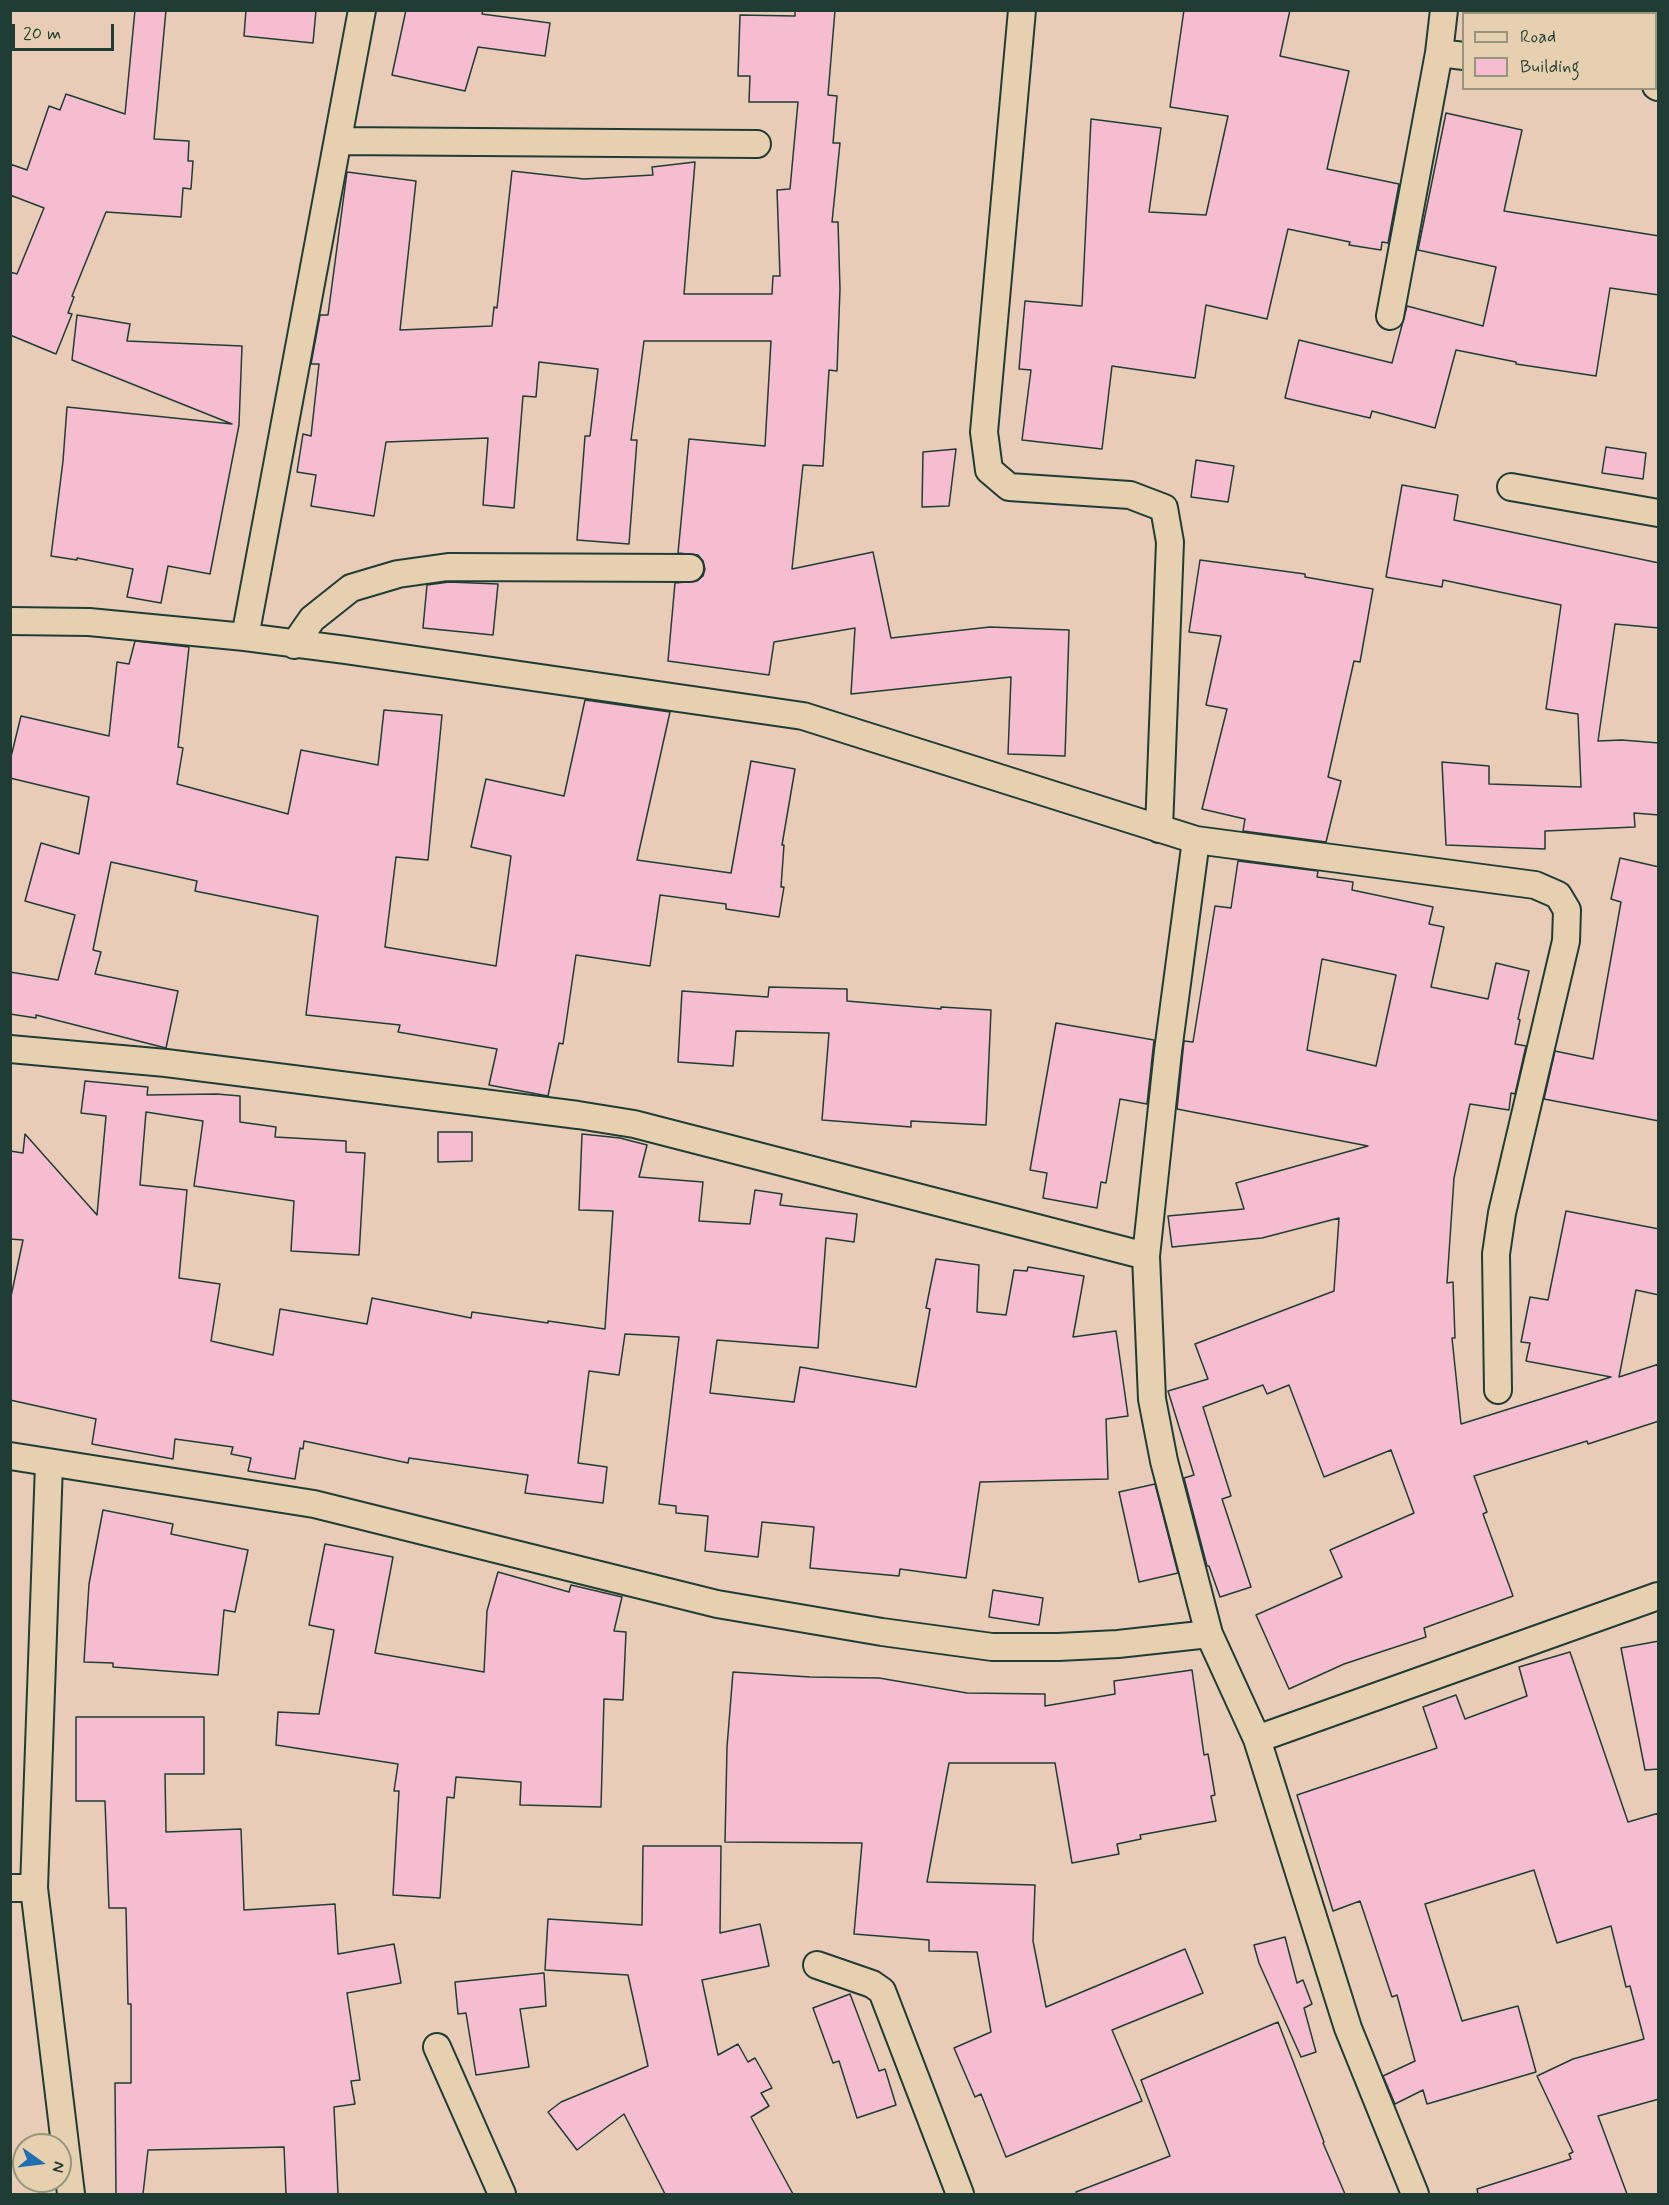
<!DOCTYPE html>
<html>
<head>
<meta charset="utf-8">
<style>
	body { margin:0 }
	#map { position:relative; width:1669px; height:2205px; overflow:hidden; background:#e9ccb7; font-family:Mynerve,sans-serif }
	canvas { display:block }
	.frame { position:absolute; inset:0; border:12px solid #1f3d34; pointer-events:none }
	.legend { position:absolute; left:1462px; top:12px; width:195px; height:78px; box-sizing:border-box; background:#e6d0b0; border:2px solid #96957e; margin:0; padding:8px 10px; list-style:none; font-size:18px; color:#1f3d34 }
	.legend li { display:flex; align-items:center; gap:12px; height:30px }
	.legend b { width:30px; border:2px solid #96957e }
	.north { position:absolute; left:12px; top:2133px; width:60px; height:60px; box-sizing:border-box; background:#e6d0b0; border:2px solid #96957e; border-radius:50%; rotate:104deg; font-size:16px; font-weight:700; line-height:24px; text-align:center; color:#1f3d34 }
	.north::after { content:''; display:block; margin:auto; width:21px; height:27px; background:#1f6fb2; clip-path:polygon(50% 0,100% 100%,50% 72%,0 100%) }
	.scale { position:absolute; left:12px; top:24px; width:102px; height:27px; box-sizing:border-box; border:3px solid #1f3d34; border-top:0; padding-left:8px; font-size:18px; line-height:21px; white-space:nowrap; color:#1f3d34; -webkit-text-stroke:4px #e6d0b0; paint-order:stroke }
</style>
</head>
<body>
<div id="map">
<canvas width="1669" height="2205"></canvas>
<div class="frame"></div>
<ul class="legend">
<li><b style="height:8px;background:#e6d0b0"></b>Road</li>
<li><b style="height:16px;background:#f6bdd1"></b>Building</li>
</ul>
<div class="north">N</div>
<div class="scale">20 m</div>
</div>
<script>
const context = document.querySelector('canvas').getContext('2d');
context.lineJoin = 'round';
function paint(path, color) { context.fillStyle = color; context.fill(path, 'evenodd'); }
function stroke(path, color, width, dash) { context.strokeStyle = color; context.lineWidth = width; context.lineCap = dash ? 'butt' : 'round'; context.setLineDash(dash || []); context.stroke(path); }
const building = new Path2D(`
	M 135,10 L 166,10 L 154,139 L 189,141 L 188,161 L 193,161 L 191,189 L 183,188 L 181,217 L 106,212 L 72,296 L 74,297 L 68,313 L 72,314 L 56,354 L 10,335 L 10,272 L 17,274 L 44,208 L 10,195 L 10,164 L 27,170 L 49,106 L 60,110 L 66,94 L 125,114 Z
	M 246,10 L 316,10 L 313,43 L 244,36 Z
	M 406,10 L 483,10 L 482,14 L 550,23 L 545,56 L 478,47 L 465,91 L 392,75 Z
	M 795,10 L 835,10 L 828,95 L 837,96 L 833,143 L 840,143 L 832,222 L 838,222 L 840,289 L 837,371 L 829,370 L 823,466 L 803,465 L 792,569 L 873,552 L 891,638 L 990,627 L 1069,630 L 1065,756 L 1008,754 L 1011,677 L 851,694 L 855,628 L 774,642 L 769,675 L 668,661 L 675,583 L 697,581 L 703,576 L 705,569 L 703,561 L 698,555 L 678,553 L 689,439 L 765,446 L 771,341 L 644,341 L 631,440 L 637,440 L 629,544 L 577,540 L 585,436 L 590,436 L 598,369 L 539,362 L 536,397 L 523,396 L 514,508 L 483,505 L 488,438 L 386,442 L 374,516 L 311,506 L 316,475 L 297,472 L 303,434 L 311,436 L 319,364 L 311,364 L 320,315 L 328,315 L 347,172 L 416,181 L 400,330 L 492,326 L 494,307 L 497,308 L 512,171 L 584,179 L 653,175 L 652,167 L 695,162 L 684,294 L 772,294 L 773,276 L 780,276 L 777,190 L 790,189 L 798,102 L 749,102 L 750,76 L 738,76 L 740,15 L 795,16 Z
	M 1184,10 L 1290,10 L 1280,56 L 1349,71 L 1327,169 L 1399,184 L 1388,243 L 1382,242 L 1381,250 L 1349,245 L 1350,242 L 1288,229 L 1267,319 L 1206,305 L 1195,378 L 1112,366 L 1102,449 L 1022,440 L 1031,370 L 1019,369 L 1025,301 L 1082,306 L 1091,119 L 1161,128 L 1149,212 L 1206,215 L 1228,116 L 1170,107 Z
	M 1446,113 L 1522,130 L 1504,211 L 1659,236 L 1659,295 L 1610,288 L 1596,376 L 1516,364 L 1516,362 L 1456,350 L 1435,428 L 1372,411 L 1370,418 L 1285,398 L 1299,340 L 1392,363 L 1407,306 L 1483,326 L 1496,267 L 1418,250 Z
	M 77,315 L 130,324 L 127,341 L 242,346 L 239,425 L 210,574 L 168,566 L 161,603 L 127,597 L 133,569 L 77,558 L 77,560 L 51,556 L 63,461 L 67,407 L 232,424 L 72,360 Z
	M 1606,447 L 1646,453 L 1643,479 L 1602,473 Z
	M 956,449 L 949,506 L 922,507 L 923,452 Z
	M 1196,460 L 1234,466 L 1228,502 L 1191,497 Z
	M 1402,485 L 1458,495 L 1454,520 L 1659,563 L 1659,628 L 1615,624 L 1598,741 L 1622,740 L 1659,743 L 1659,815 L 1634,813 L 1635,827 L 1545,831 L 1545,849 L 1446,845 L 1442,762 L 1489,766 L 1489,784 L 1581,787 L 1578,714 L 1546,709 L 1561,605 L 1443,580 L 1442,587 L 1386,577 Z
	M 1200,560 L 1305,574 L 1305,577 L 1373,589 L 1360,662 L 1354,661 L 1328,777 L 1341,781 L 1326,842 L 1243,831 L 1245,819 L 1202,809 L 1227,709 L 1206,705 L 1221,636 L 1189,632 Z
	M 449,582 L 498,584 L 493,635 L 423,628 L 427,585 Z
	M 135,641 L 189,647 L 178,747 L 183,748 L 177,784 L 288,814 L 301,750 L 378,765 L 384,710 L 442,715 L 428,860 L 396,857 L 385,947 L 496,966 L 511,856 L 471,847 L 486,779 L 564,796 L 585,700 L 670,712 L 637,860 L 731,873 L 751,761 L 795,769 L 782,845 L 784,845 L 781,887 L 784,887 L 779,917 L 726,909 L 726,904 L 660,895 L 650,966 L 576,955 L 563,1044 L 559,1043 L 548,1096 L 489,1085 L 497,1049 L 398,1032 L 400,1025 L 306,1015 L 318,916 L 195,891 L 197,881 L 111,862 L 93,950 L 101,952 L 95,974 L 178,991 L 166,1048 L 36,1015 L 36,1018 L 10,1014 L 10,972 L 58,980 L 75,915 L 25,901 L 41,843 L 79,854 L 89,797 L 10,778 L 10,761 L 21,716 L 109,736 L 117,662 L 129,664 Z
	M 1620,858 L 1659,867 L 1659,1121 L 1544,1099 L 1555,1051 L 1593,1059 L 1621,902 L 1611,899 Z
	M 1238,861 L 1318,871 L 1317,877 L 1353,882 L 1352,890 L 1433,907 L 1429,924 L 1444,927 L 1431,987 L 1488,999 L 1496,963 L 1529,971 L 1518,1019 L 1520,1020 L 1515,1044 L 1526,1046 L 1515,1094 L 1511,1093 L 1509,1110 L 1470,1104 L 1454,1178 L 1447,1283 L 1453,1282 L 1455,1338 L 1452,1338 L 1461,1424 L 1611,1377 L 1526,1361 L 1530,1343 L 1521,1342 L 1530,1297 L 1548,1300 L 1566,1211 L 1659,1229 L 1659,1295 L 1636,1290 L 1619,1377 L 1659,1364 L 1659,1421 L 1588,1444 L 1587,1441 L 1474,1476 L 1487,1512 L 1483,1514 L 1513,1596 L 1424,1628 L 1426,1637 L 1344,1664 L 1289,1689 L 1256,1615 L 1342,1577 L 1330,1550 L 1414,1513 L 1391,1450 L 1324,1477 L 1289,1385 L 1267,1394 L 1263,1385 L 1203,1407 L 1231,1496 L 1222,1499 L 1251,1587 L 1220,1597 L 1209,1566 L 1207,1566 L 1184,1478 L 1194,1475 L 1168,1391 L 1208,1379 L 1195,1344 L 1334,1291 L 1339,1218 L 1262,1238 L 1172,1247 L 1168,1216 L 1244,1209 L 1236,1183 L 1368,1146 L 1177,1109 L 1184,1041 L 1193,1042 L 1215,906 L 1231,908 ZM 1322,959 L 1396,975 L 1376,1066 L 1307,1050 Z
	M 769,987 L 847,989 L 847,1001 L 941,1009 L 941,1007 L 991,1010 L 986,1125 L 911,1121 L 911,1127 L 822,1120 L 829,1033 L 736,1031 L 733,1066 L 678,1062 L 682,991 L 768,997 Z
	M 1056,1023 L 1154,1040 L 1147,1104 L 1120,1099 L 1106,1183 L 1101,1182 L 1097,1208 L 1043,1198 L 1047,1173 L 1030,1170 Z
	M 85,1081 L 148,1087 L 147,1095 L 217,1094 L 240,1096 L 240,1122 L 276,1127 L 275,1137 L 346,1141 L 346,1152 L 365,1153 L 359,1255 L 291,1251 L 294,1201 L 194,1186 L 203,1121 L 146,1112 L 140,1185 L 187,1190 L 179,1278 L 220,1284 L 211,1341 L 273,1355 L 280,1309 L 367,1324 L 372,1298 L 471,1318 L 472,1312 L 548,1323 L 548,1321 L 605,1329 L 613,1211 L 579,1210 L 582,1134 L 620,1138 L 647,1145 L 639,1177 L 703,1182 L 699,1221 L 750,1224 L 755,1190 L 782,1194 L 780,1205 L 857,1214 L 854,1242 L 826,1238 L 818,1348 L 717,1340 L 710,1393 L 794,1402 L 800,1367 L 916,1387 L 930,1309 L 926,1308 L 936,1259 L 979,1265 L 977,1312 L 1006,1315 L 1014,1270 L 1027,1271 L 1028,1267 L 1084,1276 L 1073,1337 L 1116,1331 L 1128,1416 L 1106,1419 L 1108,1479 L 980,1482 L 966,1578 L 900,1569 L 899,1576 L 810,1568 L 814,1527 L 762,1522 L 758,1557 L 705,1551 L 708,1516 L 676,1513 L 676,1506 L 659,1504 L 679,1337 L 625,1334 L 619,1375 L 589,1371 L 578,1463 L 607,1467 L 603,1503 L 525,1493 L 528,1475 L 409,1458 L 408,1463 L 304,1441 L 303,1449 L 300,1448 L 295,1479 L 248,1471 L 251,1458 L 231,1454 L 233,1447 L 175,1439 L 173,1459 L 92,1444 L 96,1419 L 10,1400 L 10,1301 L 23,1240 L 10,1239 L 10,1151 L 23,1153 L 25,1134 L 97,1215 L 106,1116 L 81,1113 Z
	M 438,1132 L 472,1132 L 472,1161 L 438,1162 Z
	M 1155,1484 L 1178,1573 L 1139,1582 L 1119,1492 Z
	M 103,1510 L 173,1524 L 171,1534 L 248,1550 L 235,1612 L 224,1610 L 218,1675 L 113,1667 L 113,1663 L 84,1662 L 89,1584 Z
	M 325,1544 L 393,1557 L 375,1653 L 484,1672 L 487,1611 L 498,1572 L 569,1592 L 571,1585 L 622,1597 L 614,1631 L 626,1632 L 623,1700 L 604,1699 L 601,1807 L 520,1805 L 521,1782 L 456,1777 L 454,1798 L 447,1797 L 440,1898 L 393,1895 L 399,1791 L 394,1791 L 398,1764 L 276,1745 L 278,1712 L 319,1714 L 334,1630 L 309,1625 Z
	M 993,1590 L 1043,1598 L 1039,1625 L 989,1617 Z
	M 1659,1641 L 1659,1769 L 1645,1770 L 1621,1648 Z
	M 1570,1652 L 1628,1822 L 1659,1813 L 1659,2099 L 1598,2116 L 1627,2194 L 1478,2194 L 1477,2189 L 1571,2159 L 1569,2154 L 1573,2152 L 1537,2076 L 1573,2059 L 1644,2039 L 1630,1986 L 1626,1987 L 1611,1926 L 1557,1943 L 1534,1870 L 1425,1904 L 1462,2021 L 1518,2006 L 1536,2072 L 1427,2104 L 1423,2090 L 1395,2104 L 1383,2076 L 1415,2061 L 1397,1995 L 1392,1997 L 1360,1901 L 1333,1911 L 1297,1795 L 1437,1748 L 1423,1707 L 1456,1695 L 1465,1719 L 1527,1696 L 1519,1667 Z
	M 1192,1670 L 1204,1755 L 1208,1754 L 1215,1795 L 1211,1796 L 1216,1821 L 1140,1835 L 1141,1839 L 1117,1844 L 1119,1854 L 1072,1863 L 1055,1763 L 949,1763 L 927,1882 L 1035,1885 L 1033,1941 L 1046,2007 L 1185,1949 L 1203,1993 L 1112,2030 L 1142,2101 L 1006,2157 L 981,2094 L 975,2097 L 954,2048 L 991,2032 L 977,1952 L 929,1951 L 929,1940 L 854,1934 L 862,1843 L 725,1842 L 727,1747 L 733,1672 L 810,1677 L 879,1678 L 967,1693 L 1045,1694 L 1045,1706 L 1115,1694 L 1114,1681 Z
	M 76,1717 L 204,1717 L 204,1774 L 165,1774 L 166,1832 L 241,1829 L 244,1910 L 335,1904 L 338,1954 L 394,1944 L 401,1983 L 347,1993 L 360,2080 L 351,2081 L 355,2104 L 334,2107 L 338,2194 L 286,2194 L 284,2147 L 148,2150 L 143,2194 L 116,2194 L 115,2083 L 131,2083 L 131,2004 L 128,2004 L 126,1908 L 109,1908 L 105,1801 L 76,1801 Z
	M 643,1846 L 721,1846 L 720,1933 L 760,1924 L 769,1966 L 702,1980 L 718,2055 L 738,2044 L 748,2062 L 755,2058 L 772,2088 L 761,2093 L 769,2106 L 751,2117 L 793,2194 L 665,2194 L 624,2114 L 577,2150 L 548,2112 L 561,2102 L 648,2066 L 628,1975 L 545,1970 L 548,1919 L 642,1925 Z
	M 1285,1937 L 1297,1983 L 1303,1980 L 1312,2004 L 1304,2008 L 1316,2052 L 1301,2057 L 1259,1963 L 1254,1945 Z
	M 544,1973 L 546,2006 L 520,2009 L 529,2067 L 476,2075 L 466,2013 L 458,2014 L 455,1982 Z
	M 850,1994 L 879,2071 L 885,2069 L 896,2105 L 857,2118 L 839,2061 L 833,2063 L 813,2008 Z
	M 1278,2022 L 1324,2142 L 1323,2143 L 1345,2194 L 1077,2194 L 1076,2192 L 1170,2156 L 1141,2080 Z`);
paint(building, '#f6bdd1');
stroke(building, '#1f3d34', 1.5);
const street = new Path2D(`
	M 1022,10 L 984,432 L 989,470 L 1009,487 L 1130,495 L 1164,508 L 1170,542 L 1159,829
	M 1439,53 L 1464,56
	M 1656,86 L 1658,87
	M 338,141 L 757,144
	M 1390,316 L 1439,53 L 1444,10
	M 1511,487 L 1658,513
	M 10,621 L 89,622 L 245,637 L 346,650 L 803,716 L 1196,840 L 1535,885 L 1558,895 L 1567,910 L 1566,941 L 1502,1213 L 1496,1254 L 1498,1390
	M 245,637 L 362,10
	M 294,645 L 312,619 L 351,588 L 398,574 L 448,567 L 690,568
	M 1196,840 L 1168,1051 L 1146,1256 L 1152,1399 L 1164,1461 L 1209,1634 L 1257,1739 L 1348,2028 L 1415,2194
	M 10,1049 L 166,1063 L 578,1115 L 634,1124 L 1146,1256
	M 10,1456 L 314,1504 L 717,1604 L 882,1632 L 992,1647 L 1058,1647 L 1118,1644 L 1209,1634
	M 49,1464 L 34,1888 L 71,2194
	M 1257,1739 L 1658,1596
	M 10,1888 L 34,1888
	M 817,1965 L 872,1984 L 882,1991 L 960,2194
	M 437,2047 L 502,2194`);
stroke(street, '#1f3d34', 30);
stroke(street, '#e6d0b0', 26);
</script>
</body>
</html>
